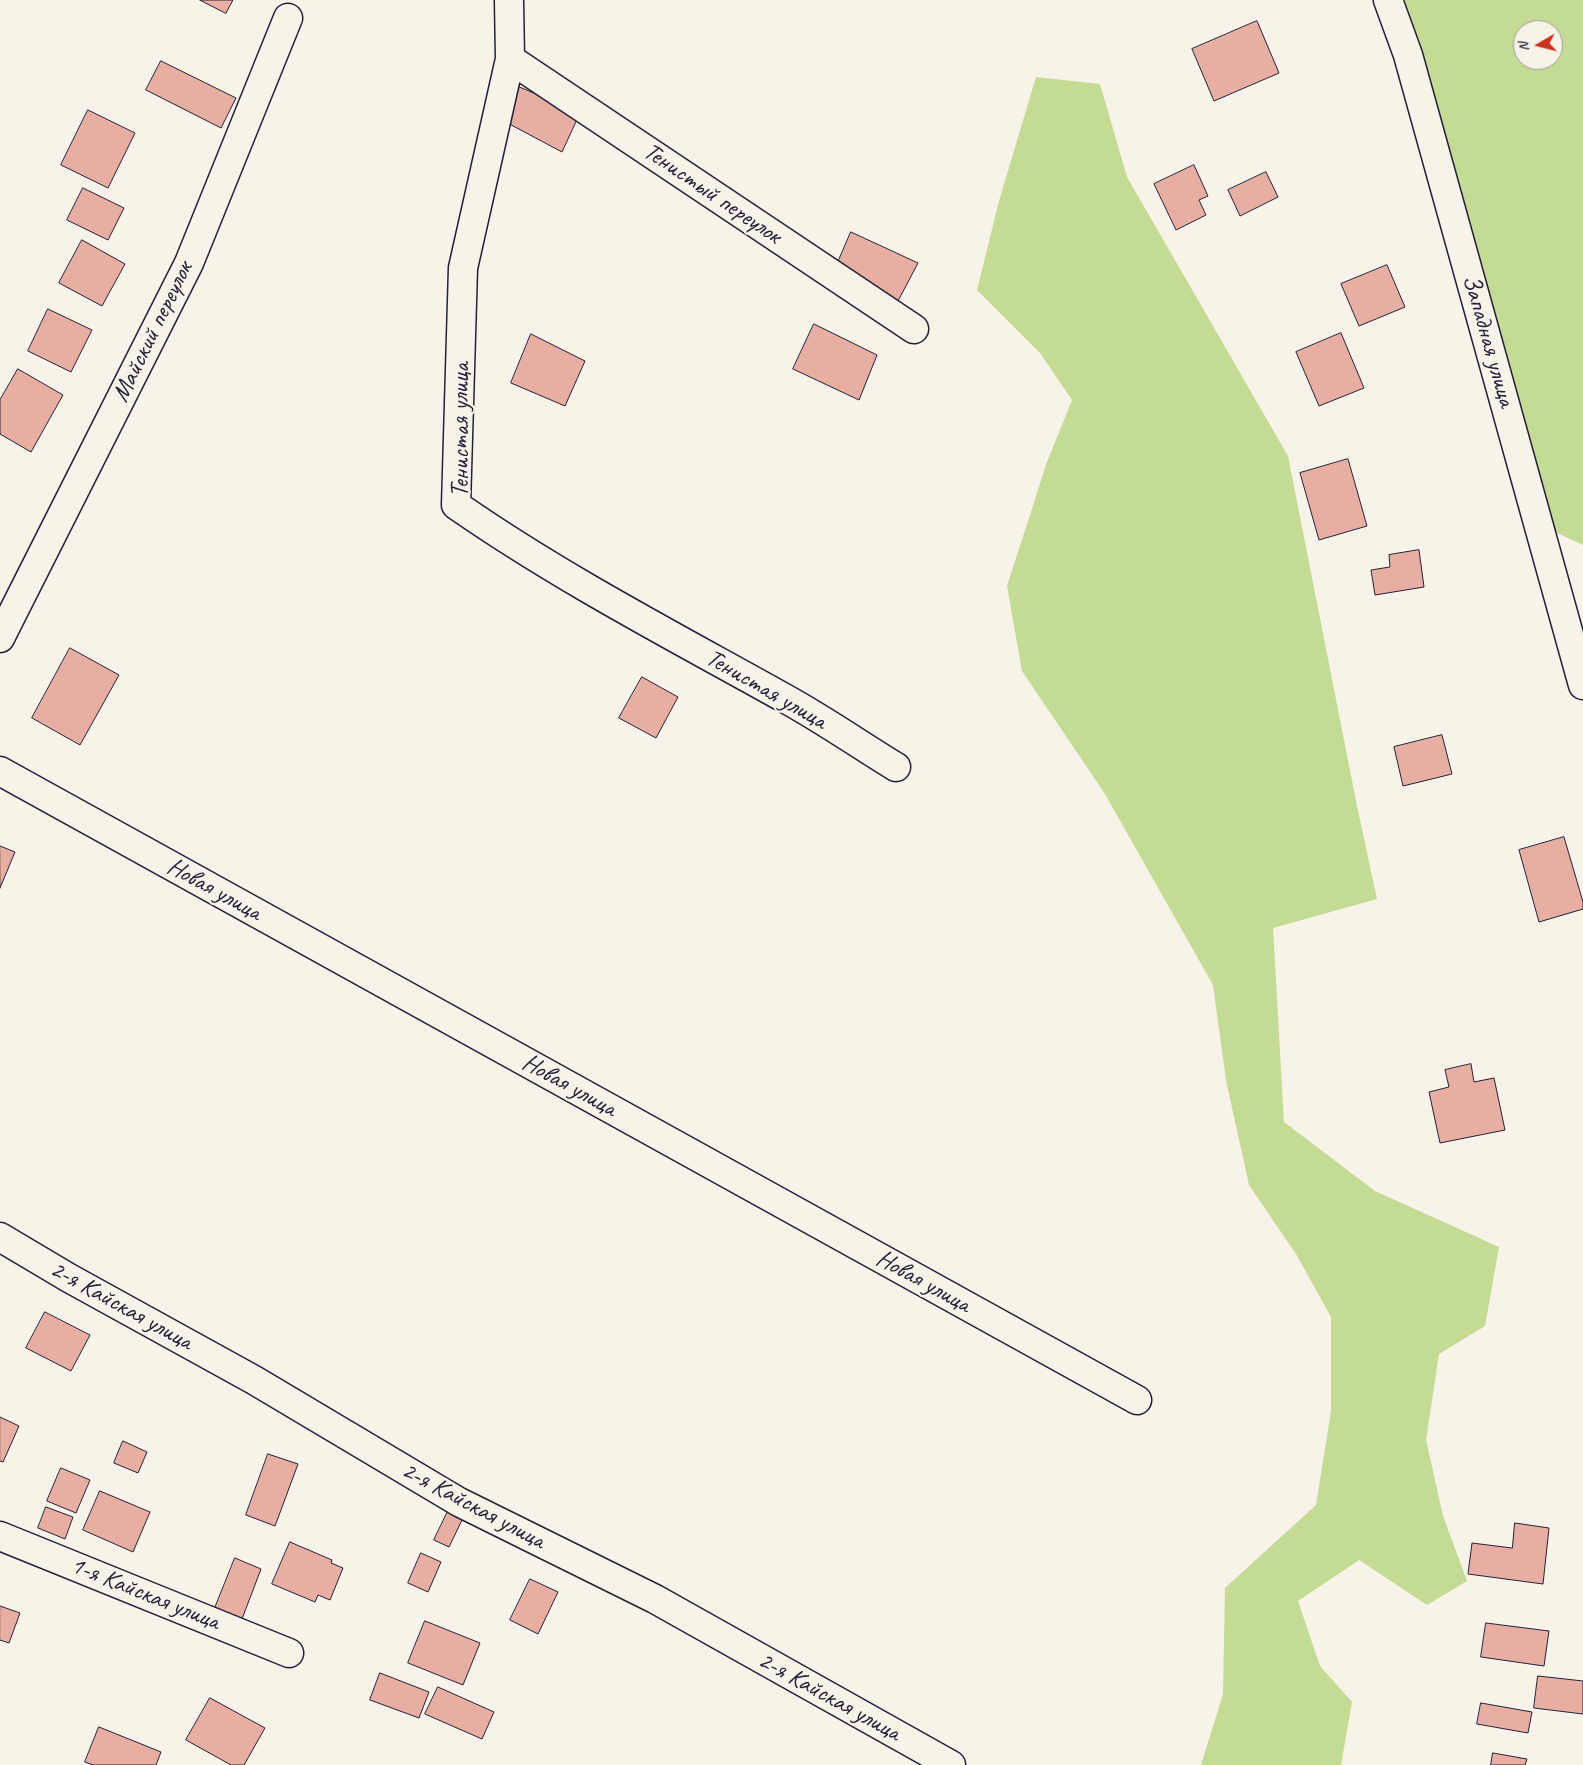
<!DOCTYPE html>
<html>
<head>
<meta charset="utf-8">
<style>
	body { margin:0 }
	#map { position:relative; width:1583px; height:1765px; overflow:hidden; background:#f7f3e8; font-family:Caveat,sans-serif }
	canvas { display:block }
	.north { position:absolute; left:1513px; top:20px; width:50px; height:50px; box-sizing:border-box; background:#f7f3e8; border:1px solid #a29fa3; border-radius:50%; rotate:262deg; font-size:14px; font-weight:700; line-height:20px; text-align:center; color:#22223b }
	.north::after { content:''; display:block; margin:auto; width:18px; height:22px; background:#c8321e; clip-path:polygon(50% 0,100% 100%,50% 72%,0 100%) }
</style>
</head>
<body>
<div id="map">
<canvas width="1583" height="1765"></canvas>
<div class="north">N</div>
</div>
<script>
const context = document.querySelector('canvas').getContext('2d');
context.lineJoin = 'round';
function paint(path, color) { context.fillStyle = color; context.fill(path, 'evenodd'); }
function stroke(path, color, width, dash) { context.strokeStyle = color; context.lineWidth = width; context.lineCap = dash ? 'butt' : 'round'; context.setLineDash(dash || []); context.stroke(path); }
function label(font, color, halo, rows, align = 'center') {
  context.font = font + ' Caveat,sans-serif'; context.lineWidth = 4.5; context.setLineDash([]); context.textBaseline = 'middle'; context.strokeStyle = halo; context.fillStyle = color; for (const [text, x, y, turn = 0] of rows) {
    context.save(); context.translate(x, y); context.rotate((+turn || 0) * Math.PI / 180); context.textAlign = isNaN(turn) ? turn : align; if (halo) context.strokeText(text, 0, 0); context.fillText(text, 0, 0); context.restore();
  }
}
paint(new Path2D(`
	M 1388,0 L 1583,0 L 1583,545 L 1540,525 ZM 1523,30 L 1553,30 L 1553,60 L 1523,60 Z
	M 1036,77 L 1100,84 L 1127,177 L 1288,456 L 1357,806 L 1377,899 L 1273,928 L 1284,1122 L 1375,1191 L 1499,1247 L 1485,1326 L 1439,1354 L 1426,1440 L 1443,1516 L 1467,1581 L 1427,1605 L 1359,1560 L 1298,1601 L 1320,1666 L 1352,1702 L 1341,1765 L 1201,1765 L 1223,1694 L 1225,1588 L 1316,1505 L 1331,1411 L 1331,1317 L 1296,1254 L 1249,1185 L 1226,1080 L 1213,985 L 1105,794 L 1022,671 L 1007,586 L 1047,462 L 1072,400 L 1040,353 L 977,290 L 999,201 Z`), '#c3db92');
const building = new Path2D(`
	M 200,0 L 233,0 L 226,13 Z
	M 1257,21 L 1279,73 L 1214,101 L 1192,49 Z
	M 161,61 L 236,98 L 221,128 L 146,90 Z
	M 515,85 L 580,113 L 562,152 L 500,119 Z
	M 88,110 L 135,133 L 108,188 L 61,165 Z
	M 1194,165 L 1208,196 L 1199,200 L 1206,215 L 1176,230 L 1154,184 Z
	M 1266,172 L 1278,197 L 1240,216 L 1228,190 Z
	M 83,188 L 124,208 L 108,240 L 67,220 Z
	M 851,232 L 918,263 L 898,301 L 836,267 Z
	M 82,240 L 125,264 L 102,306 L 59,283 Z
	M 1387,265 L 1405,307 L 1359,326 L 1341,284 Z
	M 48,309 L 92,330 L 71,372 L 28,351 Z
	M 814,324 L 877,355 L 859,400 L 793,369 Z
	M 1341,333 L 1364,388 L 1319,406 L 1296,352 Z
	M 531,334 L 585,361 L 565,406 L 511,383 Z
	M 18,369 L 63,395 L 31,452 L 0,434 L 0,400 Z
	M 1348,459 L 1367,526 L 1319,540 L 1300,473 Z
	M 1419,550 L 1424,587 L 1375,595 L 1371,570 L 1390,567 L 1389,555 Z
	M 70,648 L 119,675 L 80,745 L 32,718 Z
	M 642,677 L 678,697 L 656,738 L 619,718 Z
	M 1442,735 L 1452,774 L 1403,786 L 1394,747 Z
	M 1564,837 L 1583,902 L 1583,909 L 1539,922 L 1519,850 Z
	M 0,846 L 15,852 L 0,888 Z
	M 1471,1064 L 1474,1082 L 1494,1078 L 1505,1130 L 1440,1143 L 1429,1092 L 1449,1087 L 1445,1070 Z
	M 45,1312 L 90,1335 L 71,1371 L 26,1348 Z
	M 0,1417 L 19,1426 L 3,1462 L 0,1461 Z
	M 123,1441 L 147,1452 L 138,1473 L 114,1463 Z
	M 268,1454 L 298,1464 L 275,1526 L 246,1515 Z
	M 61,1468 L 90,1480 L 76,1513 L 47,1501 Z
	M 100,1491 L 150,1512 L 133,1552 L 83,1530 Z
	M 46,1507 L 73,1517 L 65,1539 L 38,1528 Z
	M 449,1509 L 464,1516 L 449,1547 L 434,1540 Z
	M 1515,1523 L 1549,1528 L 1543,1584 L 1468,1574 L 1472,1543 L 1512,1548 Z
	M 290,1542 L 332,1560 L 331,1563 L 343,1568 L 330,1600 L 318,1595 L 315,1602 L 272,1584 Z
	M 421,1553 L 441,1562 L 428,1592 L 408,1583 Z
	M 235,1558 L 261,1569 L 242,1619 L 215,1608 Z
	M 530,1579 L 558,1592 L 538,1634 L 510,1620 Z
	M 0,1606 L 20,1613 L 9,1643 L 0,1640 Z
	M 425,1621 L 480,1643 L 463,1685 L 408,1663 Z
	M 1486,1623 L 1549,1631 L 1544,1666 L 1481,1657 Z
	M 380,1673 L 429,1692 L 419,1718 L 370,1700 Z
	M 1538,1676 L 1583,1681 L 1583,1714 L 1534,1708 Z
	M 438,1687 L 494,1712 L 482,1739 L 425,1714 Z
	M 210,1698 L 265,1728 L 244,1765 L 231,1765 L 186,1740 Z
	M 1481,1703 L 1532,1712 L 1528,1733 L 1477,1724 Z
	M 99,1727 L 161,1752 L 156,1765 L 93,1765 L 85,1762 Z
	M 1493,1753 L 1527,1759 L 1525,1765 L 1491,1765 Z`);
paint(building, '#e8aea1');
stroke(building, '#22223b', 1);
const street = new Path2D(`
	M 509,0 L 510,59 L 463,268 L 456,505 C 561,578 675,637 786,699 C 824,720 860,745 896,767
	M 510,59 L 914,329
	M 0,638 L 189,263 L 288,18
	M 0,771 L 1137,1400
	M 0,1237 L 69,1278 L 254,1380 L 459,1502 L 655,1599 L 951,1765
	M 0,1536 L 289,1653`);
const secondary = new Path2D(`
	M 1388,0 L 1408,55 L 1583,685`);
stroke(street, '#22223b', 31);
stroke(secondary, '#22223b', 31);
stroke(street, '#f7f3e8', 28);
stroke(secondary, '#f7f3e8', 28);
label('25px', '#22223b', '#f7f3e8', [
	["Тенистый переулок",712,194,34],
	["Майский переулок",153,332,-64],
	["Западная улица",1488,341,74],
	["Тенистая улица",461,430,-90],
	["Тенистая улица",766,690,30],
	["Новая улица",214,890,29],
	["Новая улица",569,1086,29],
	["Новая улица",923,1282,29],
	["2-я Кайская улица",121,1306,29],
	["2-я Кайская улица",473,1506,28],
	["1-я Кайская улица",145,1594,22],
	["2-я Кайская улица",829,1697,29]
]);
</script>
</body>
</html>
